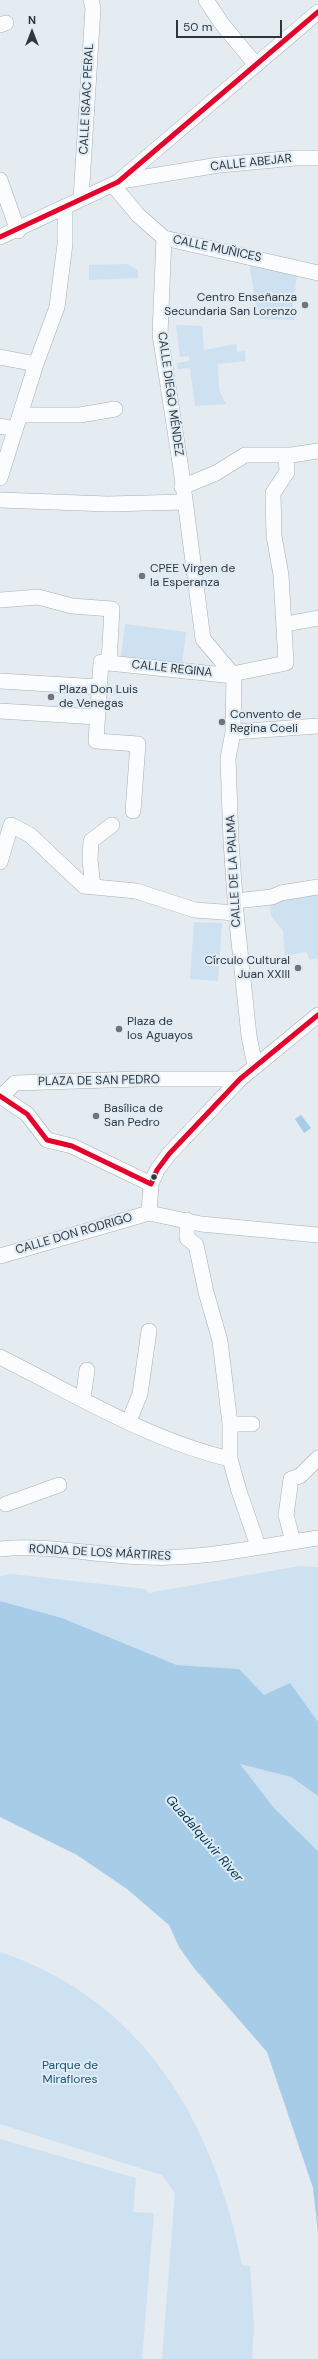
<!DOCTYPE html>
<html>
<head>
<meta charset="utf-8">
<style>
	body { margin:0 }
	#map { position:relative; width:318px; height:2359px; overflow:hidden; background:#e4ebf1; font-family:"DM Sans",sans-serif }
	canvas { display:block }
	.north { position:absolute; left:12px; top:12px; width:40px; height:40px; -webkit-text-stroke:3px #dfecf6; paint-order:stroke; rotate:0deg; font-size:11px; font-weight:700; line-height:16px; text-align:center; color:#31363a }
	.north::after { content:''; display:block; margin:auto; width:14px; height:18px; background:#31363a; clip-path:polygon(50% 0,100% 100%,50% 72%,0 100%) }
	.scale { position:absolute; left:176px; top:20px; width:106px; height:18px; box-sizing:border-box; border:2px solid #31363a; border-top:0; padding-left:5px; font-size:12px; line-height:14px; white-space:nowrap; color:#31363a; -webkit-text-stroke:3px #dfecf6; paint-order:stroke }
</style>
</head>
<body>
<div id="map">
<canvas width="318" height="2359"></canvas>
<div class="north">N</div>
<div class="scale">50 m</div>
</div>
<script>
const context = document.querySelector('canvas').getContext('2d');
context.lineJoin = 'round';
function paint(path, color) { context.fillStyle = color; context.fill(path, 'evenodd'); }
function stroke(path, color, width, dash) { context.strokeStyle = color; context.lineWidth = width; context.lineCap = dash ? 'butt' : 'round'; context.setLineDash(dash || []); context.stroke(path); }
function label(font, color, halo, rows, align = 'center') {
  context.font = font + ' "DM Sans",sans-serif'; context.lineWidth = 4; context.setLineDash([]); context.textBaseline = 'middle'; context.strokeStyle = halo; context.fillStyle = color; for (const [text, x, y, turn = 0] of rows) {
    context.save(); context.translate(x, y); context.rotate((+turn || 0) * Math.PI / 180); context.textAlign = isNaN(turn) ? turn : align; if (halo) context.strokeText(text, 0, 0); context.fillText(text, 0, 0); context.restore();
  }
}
paint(new Path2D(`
	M 248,258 L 298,270 L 292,308 L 296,308 L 294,320 L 259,319 Z
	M 89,265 L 126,264 L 138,270 L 138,278 L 89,280 Z
	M 176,325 L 202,326 L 204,350 L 236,344 L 237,352 L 245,351 L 246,361 L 218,364 L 219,390 L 226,404 L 195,406 L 190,368 L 178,369 L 177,363 L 189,361 L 189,356 L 180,357 Z
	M 125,624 L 186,632 L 182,664 L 121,656 Z
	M 318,890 L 318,962 L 316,958 L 310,960 L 306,952 L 285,956 L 283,931 L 271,916 L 270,900 Z
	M 194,922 L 222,923 L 218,981 L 190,979 Z
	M 299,1566 L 318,1567 L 318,1722 L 264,1695 L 239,1669 L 178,1665 L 62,1618 L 0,1601 L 0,1576 L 11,1574 L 146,1589 L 149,1593 Z
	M 240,1764 L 291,1777 L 318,1796 L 318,1851 L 274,1808 Z
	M 0,1952 C 144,2000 214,2123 242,2265 L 250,2266 L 254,2325 L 252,2359 L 162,2359 L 175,2193 L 162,2175 L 0,2124 Z
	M 0,2139 L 136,2178 L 133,2212 L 154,2213 L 142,2359 L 0,2359 Z`), '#cde1f1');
paint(new Path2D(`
	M 301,1115 L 311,1128 L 304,1133 L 295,1119 Z
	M 0,1601 L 62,1618 L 177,1665 L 239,1669 L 264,1695 L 290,1683 L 318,1722 L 318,1796 L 291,1777 L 240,1764 L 274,1808 L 318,1851 L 318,2233 L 313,2188 L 267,2052 L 194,1968 L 179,1947 L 169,1925 L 127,1889 L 77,1855 L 0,1817 Z`), '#a6cce8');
const minor = new Path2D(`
	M 206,0 L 222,24 L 256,65
	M 0,25 L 6,23
	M 0,180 L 18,231
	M 121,181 L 219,165 L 296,158 L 318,158
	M 113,185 L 138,215 L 164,238 L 318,273
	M 81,199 L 93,8 L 91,0
	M 0,237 L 118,182 L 318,12
	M 164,238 L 160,334 L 181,469 L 203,639 L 234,676
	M 0,357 L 36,364
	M 20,415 L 80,415 L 115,409
	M 0,426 L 15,429
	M 0,478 L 36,364 L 57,307 L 65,244 L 65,208
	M 182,487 L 216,473 L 245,455 L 292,455 L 318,451
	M 0,500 L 108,504 L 184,502
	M 0,600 L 38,597 L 72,606 L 112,609 L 109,663 L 101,662 L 96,741 L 138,744 L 133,811
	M 286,624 L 318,618
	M 109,663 L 234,676
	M 234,676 L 233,732 L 228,758 L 231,841 L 236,913 L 249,1036 L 255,1066
	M 234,676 L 237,673 L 286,663 L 281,575 L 274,536 L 273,493 L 287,472 L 286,455
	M 0,681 L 99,687
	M 0,711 L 97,717
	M 233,732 L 318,726
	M 0,862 L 11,825 L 30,835 L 84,886 L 136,891 L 195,910 L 236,913
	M 93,887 L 90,860 L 91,841 L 112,825
	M 235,901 L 272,897 L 281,893 L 318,887
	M 0,1096 L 27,1114 L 47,1140 L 72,1146 L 151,1184
	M 0,1098 L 15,1083 L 138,1079 L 240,1079
	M 149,1213 L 151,1184 L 157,1170 L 169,1154 L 240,1079 L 318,1015
	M 187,1220 L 187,1238 L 196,1245 L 206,1292 L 220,1341 L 230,1424 L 230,1459 L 239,1491 L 258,1546
	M 0,1256 L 149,1213 L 201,1224 L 318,1235
	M 0,1357 C 74,1394 149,1440 230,1459
	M 83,1399 L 87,1370
	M 129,1421 L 140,1394 L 149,1331
	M 230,1424 L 252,1424
	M 6,1504 L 59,1485
	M 291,1534 L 286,1515 L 291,1479 L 300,1476 L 318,1458
	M 0,1549 C 47,1544 99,1556 146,1557 C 203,1560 262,1546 318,1538`);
stroke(minor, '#a9aeb3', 16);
stroke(minor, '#fbfcfd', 15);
stroke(new Path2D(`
	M 0,237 L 118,182 L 318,12
	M 0,1096 L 27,1114 L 47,1140 L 72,1146 L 151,1184 L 157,1170 L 169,1154 L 240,1079 L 318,1015`), '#e4002b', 5);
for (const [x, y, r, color] of [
	[305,305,4,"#70757a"],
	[142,576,4,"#70757a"],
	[51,697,4,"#70757a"],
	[222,722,4,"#70757a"],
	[298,968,4,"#70757a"],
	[119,1029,4,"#70757a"],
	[96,1116,4,"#70757a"],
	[154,1177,3.5,"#31363a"]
]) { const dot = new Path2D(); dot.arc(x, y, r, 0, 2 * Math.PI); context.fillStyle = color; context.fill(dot); stroke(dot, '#dfecf6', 1.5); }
label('12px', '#31363a', '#dfecf6', [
	["CALLE ISAAC PERAL",87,99,-87],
	["CALLE ABEJAR",251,163,-6],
	["CALLE MUÑICES",217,249,12],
	["CALLE DIEGO MÉNDEZ",170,394,82],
	["CALLE REGINA",172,669,6],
	["CALLE DE LA PALMA",234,871,-93],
	["PLAZA DE SAN PEDRO",99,1081,-1],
	["CALLE DON RODRIGO",74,1234,-16],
	["RONDA DE LOS MÁRTIRES",100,1553,3]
]);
label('12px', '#31363a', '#dfecf6', [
	["Centro Enseñanza",297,298,"right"],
	["Secundaria San Lorenzo",297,312,"right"],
	["CPEE Virgen de",150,569],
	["la Esperanza",150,583],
	["Plaza Don Luis",59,690],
	["de Venegas",59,704],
	["Convento de",230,715],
	["Regina Coeli",230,729],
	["Círculo Cultural",290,961,"right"],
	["Juan XXIII",290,975,"right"],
	["Plaza de",127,1022],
	["los Aguayos",127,1036],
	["Basílica de",104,1109],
	["San Pedro",104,1123]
], 'left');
label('12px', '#195378', '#dfecf6', [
	["Parque de",70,2066],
	["Miraflores",70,2080]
]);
label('italic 13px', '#0b344e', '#dfecf6', [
	["Guadalquivir River",204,1839,49]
]);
</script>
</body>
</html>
